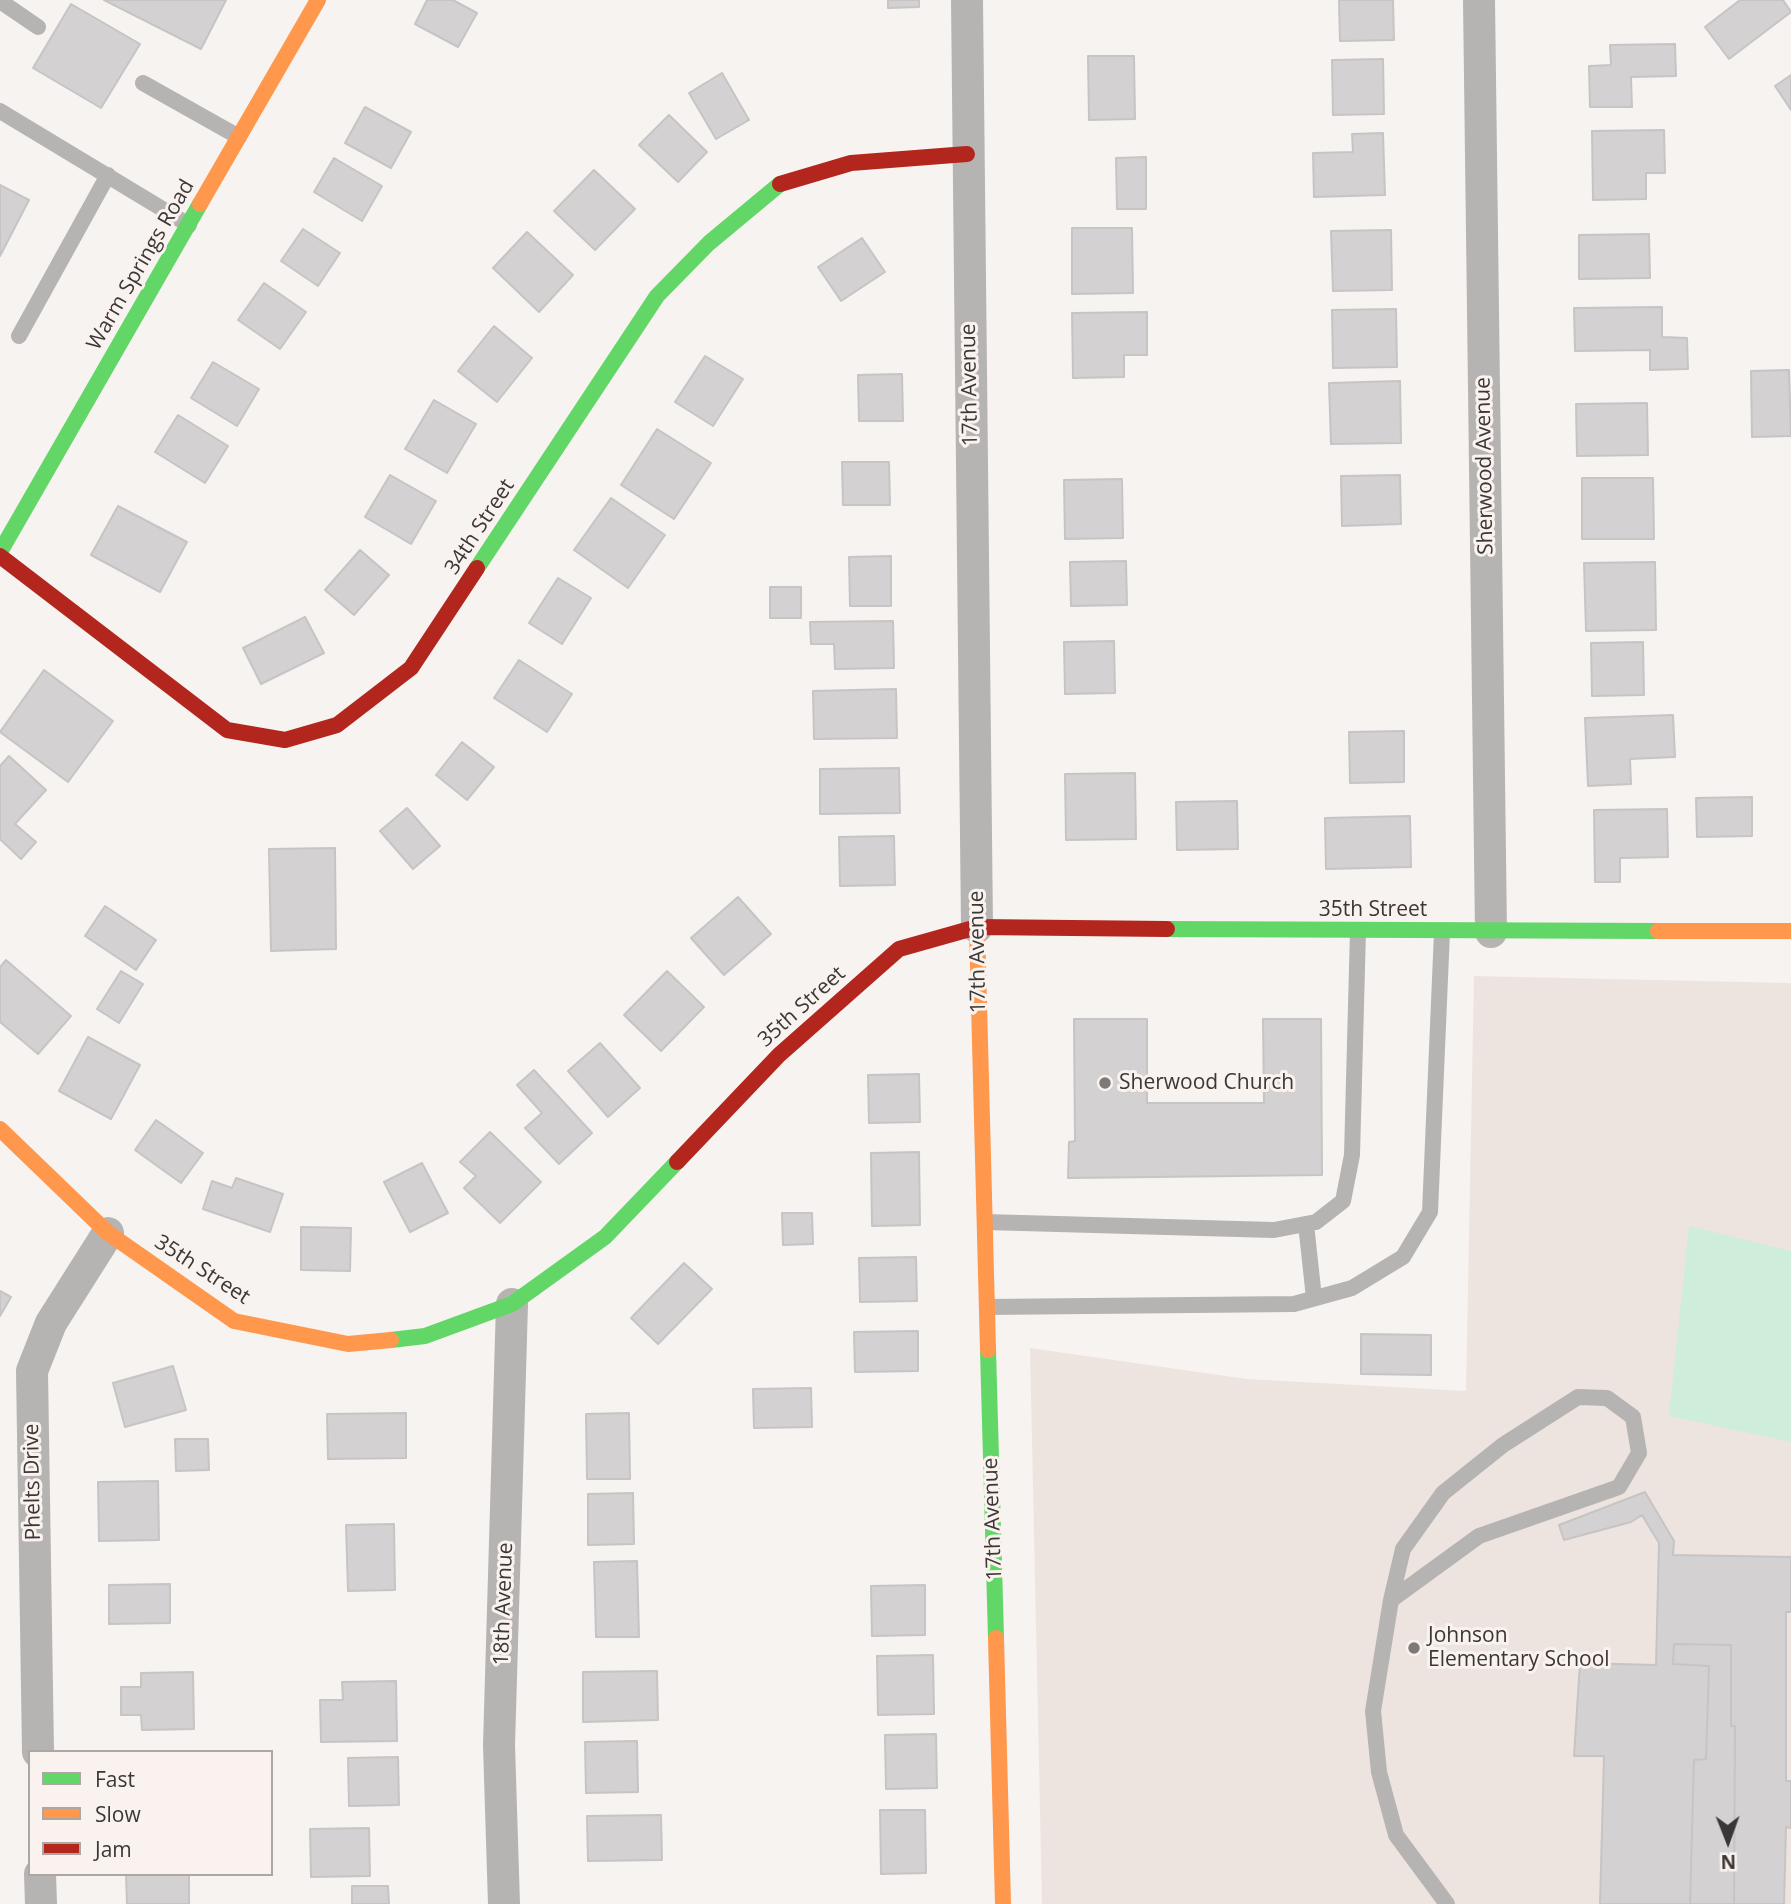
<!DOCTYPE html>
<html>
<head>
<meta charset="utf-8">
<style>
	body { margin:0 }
	#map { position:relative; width:1791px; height:1904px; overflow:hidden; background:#f7f3f1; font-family:"Open Sans",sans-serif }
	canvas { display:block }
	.legend { position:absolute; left:28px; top:1750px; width:245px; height:126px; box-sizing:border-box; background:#faf2ee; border:2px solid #ada7a4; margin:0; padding:9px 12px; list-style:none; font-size:21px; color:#3a3736 }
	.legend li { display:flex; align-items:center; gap:14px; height:35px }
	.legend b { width:35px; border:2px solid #ada7a4 }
	.north { position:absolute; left:1693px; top:1806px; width:70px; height:70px; -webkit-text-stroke:5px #faf2ee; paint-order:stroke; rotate:179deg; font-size:19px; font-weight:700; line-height:28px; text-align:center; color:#3a3736 }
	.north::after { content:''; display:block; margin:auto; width:24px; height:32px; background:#3a3736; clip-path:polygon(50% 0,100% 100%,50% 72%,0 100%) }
</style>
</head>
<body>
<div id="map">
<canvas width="1791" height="1904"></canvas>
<ul class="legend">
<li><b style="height:9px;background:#63d668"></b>Fast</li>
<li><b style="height:9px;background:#ff974d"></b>Slow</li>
<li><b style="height:9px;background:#b3261e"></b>Jam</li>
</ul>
<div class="north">N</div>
</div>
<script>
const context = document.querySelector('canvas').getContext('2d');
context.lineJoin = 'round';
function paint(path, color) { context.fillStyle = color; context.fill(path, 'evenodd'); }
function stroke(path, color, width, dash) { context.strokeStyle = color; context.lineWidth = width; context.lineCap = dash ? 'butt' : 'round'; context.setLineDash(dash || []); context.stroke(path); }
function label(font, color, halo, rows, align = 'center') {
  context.font = font + ' "Open Sans",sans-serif'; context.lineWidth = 6; context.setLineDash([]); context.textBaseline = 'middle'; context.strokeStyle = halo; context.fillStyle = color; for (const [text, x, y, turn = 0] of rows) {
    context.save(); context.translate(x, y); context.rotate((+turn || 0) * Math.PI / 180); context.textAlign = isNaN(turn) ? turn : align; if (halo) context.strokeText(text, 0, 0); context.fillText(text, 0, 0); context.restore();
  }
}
paint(new Path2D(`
	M 1474,976 L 1791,983 L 1791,1904 L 1042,1904 L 1030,1348 L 1247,1379 L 1466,1391 Z`), '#eee4df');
paint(new Path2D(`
	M 1689,1226 L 1791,1251 L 1791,1442 L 1669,1416 Z`), '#ceedda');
const building = new Path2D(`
	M 104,0 L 226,0 L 201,49 Z
	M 427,0 L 453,0 L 477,13 L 458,47 L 415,24 Z
	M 888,0 L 919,0 L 919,7 L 888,8 Z
	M 1339,0 L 1393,0 L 1394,40 L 1340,41 Z
	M 1740,0 L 1783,0 L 1791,12 L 1729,59 L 1705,27 Z
	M 71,4 L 140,44 L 101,108 L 33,68 Z
	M 1675,44 L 1676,76 L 1631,77 L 1632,107 L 1590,107 L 1589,66 L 1611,65 L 1610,45 Z
	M 1088,56 L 1134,56 L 1135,119 L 1089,120 Z
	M 1383,59 L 1384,114 L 1333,115 L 1332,60 Z
	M 722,73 L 749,120 L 716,139 L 689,93 Z
	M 1791,75 L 1791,110 L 1775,86 Z
	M 365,107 L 411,132 L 391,168 L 345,143 Z
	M 669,115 L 707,152 L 678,182 L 639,145 Z
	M 1664,130 L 1665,173 L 1646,173 L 1646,199 L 1593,200 L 1592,131 Z
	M 1383,133 L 1385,195 L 1314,197 L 1313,153 L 1353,152 L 1352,134 Z
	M 1146,157 L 1146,209 L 1117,209 L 1116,158 Z
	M 334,158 L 382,186 L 362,221 L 314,192 Z
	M 594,170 L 635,209 L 595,250 L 554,211 Z
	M 0,185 L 29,200 L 0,256 Z
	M 1072,228 L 1132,228 L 1133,293 L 1072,294 Z
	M 303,229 L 340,253 L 318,286 L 281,261 Z
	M 1391,230 L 1392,290 L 1333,291 L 1331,231 Z
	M 527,232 L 573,275 L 539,312 L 493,268 Z
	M 1649,234 L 1650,278 L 1579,279 L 1579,235 Z
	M 862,238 L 885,272 L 841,301 L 818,267 Z
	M 264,283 L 306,312 L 280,349 L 238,320 Z
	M 1662,307 L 1662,337 L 1687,338 L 1688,369 L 1650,370 L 1650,350 L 1575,351 L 1574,308 Z
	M 1396,309 L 1397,367 L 1333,368 L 1332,310 Z
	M 1147,312 L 1147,355 L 1124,355 L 1124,377 L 1073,378 L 1072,313 Z
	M 494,326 L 532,358 L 497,402 L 458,371 Z
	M 705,356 L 743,379 L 713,426 L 675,402 Z
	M 213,362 L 259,389 L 237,426 L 191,398 Z
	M 1789,370 L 1791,436 L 1752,437 L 1751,371 Z
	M 902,374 L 903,421 L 859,421 L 858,375 Z
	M 1400,381 L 1401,443 L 1331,444 L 1329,383 Z
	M 434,400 L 476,424 L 447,473 L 405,449 Z
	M 1647,403 L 1648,455 L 1577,456 L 1576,404 Z
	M 178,415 L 228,446 L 205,483 L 155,452 Z
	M 657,429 L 711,463 L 674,519 L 621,485 Z
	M 842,462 L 889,462 L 890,505 L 843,505 Z
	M 390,475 L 436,501 L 411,544 L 365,517 Z
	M 1400,475 L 1401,524 L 1342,526 L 1341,476 Z
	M 1582,478 L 1653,478 L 1654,539 L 1582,539 Z
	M 1122,479 L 1123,538 L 1065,539 L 1064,480 Z
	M 611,498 L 665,535 L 628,588 L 574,550 Z
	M 118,506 L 187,542 L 160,592 L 91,555 Z
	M 360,550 L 389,575 L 354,615 L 325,590 Z
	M 891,556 L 891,606 L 850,606 L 849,557 Z
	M 1126,561 L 1127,605 L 1071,606 L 1070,562 Z
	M 1655,562 L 1656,630 L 1586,631 L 1584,563 Z
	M 558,578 L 591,598 L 562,644 L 529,623 Z
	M 770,587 L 801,587 L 801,618 L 770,618 Z
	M 305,617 L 324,653 L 261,684 L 243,648 Z
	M 893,621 L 894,668 L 835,669 L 834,644 L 811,644 L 810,622 Z
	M 1114,641 L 1115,693 L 1065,694 L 1064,642 Z
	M 1643,642 L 1644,695 L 1592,696 L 1591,643 Z
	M 519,660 L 572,694 L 547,732 L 494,698 Z
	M 44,670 L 113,721 L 68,782 L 0,732 Z
	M 896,689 L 897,738 L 814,739 L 813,691 Z
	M 1673,715 L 1675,757 L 1630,759 L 1631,784 L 1588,786 L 1585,718 Z
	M 1404,731 L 1404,782 L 1350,783 L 1349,732 Z
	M 462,742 L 494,767 L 467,800 L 436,775 Z
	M 9,756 L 46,790 L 15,824 L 36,842 L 21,859 L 0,839 L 0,766 Z
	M 899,768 L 900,813 L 820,814 L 820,769 Z
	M 1135,773 L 1136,839 L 1066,840 L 1065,774 Z
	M 1752,797 L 1752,836 L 1697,837 L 1696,798 Z
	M 1237,801 L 1238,849 L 1177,850 L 1176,802 Z
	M 407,808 L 440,846 L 413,869 L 380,831 Z
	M 1667,809 L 1668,857 L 1620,858 L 1620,882 L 1595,882 L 1594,810 Z
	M 1410,816 L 1411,867 L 1326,869 L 1325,818 Z
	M 894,836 L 895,885 L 840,886 L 839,837 Z
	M 335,848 L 336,949 L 271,951 L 269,849 Z
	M 738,897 L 771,934 L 724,975 L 691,938 Z
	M 105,906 L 156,940 L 136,970 L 85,936 Z
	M 6,960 L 71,1016 L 38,1054 L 0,1022 L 0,967 Z
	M 121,971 L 143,984 L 119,1023 L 97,1009 Z
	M 667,971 L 704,1007 L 661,1051 L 624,1015 Z
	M 1074,1019 L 1147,1019 L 1147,1103 L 1264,1103 L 1263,1019 L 1321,1019 L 1322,1175 L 1068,1178 L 1069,1142 L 1075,1141 Z
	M 88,1037 L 140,1065 L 111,1119 L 59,1091 Z
	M 600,1043 L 640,1088 L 608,1117 L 568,1071 Z
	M 534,1070 L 592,1133 L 559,1164 L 525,1128 L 542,1113 L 517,1085 Z
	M 919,1074 L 920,1122 L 869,1123 L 868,1075 Z
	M 156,1120 L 203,1153 L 181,1183 L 135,1150 Z
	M 490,1132 L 541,1182 L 500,1223 L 464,1188 L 476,1176 L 460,1162 Z
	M 919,1152 L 920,1225 L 872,1226 L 871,1153 Z
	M 422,1163 L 448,1213 L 410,1232 L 384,1182 Z
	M 236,1178 L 283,1194 L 270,1232 L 203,1209 L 212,1181 L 232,1188 Z
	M 782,1213 L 812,1213 L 813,1244 L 783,1245 Z
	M 301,1227 L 351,1228 L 350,1271 L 301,1270 Z
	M 916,1257 L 917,1301 L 860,1302 L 859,1258 Z
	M 684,1263 L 712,1289 L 658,1344 L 631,1318 Z
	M 0,1291 L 11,1297 L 0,1316 Z
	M 918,1331 L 918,1371 L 855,1372 L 854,1332 Z
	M 1361,1334 L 1431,1335 L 1431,1375 L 1361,1374 Z
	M 173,1366 L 186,1410 L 125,1427 L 113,1383 Z
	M 811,1388 L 812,1427 L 754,1428 L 753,1389 Z
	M 406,1413 L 406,1458 L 328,1459 L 327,1414 Z
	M 629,1413 L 630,1479 L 587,1479 L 586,1414 Z
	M 175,1439 L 208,1439 L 209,1470 L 176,1471 Z
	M 158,1481 L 159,1540 L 99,1541 L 98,1482 Z
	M 1645,1492 L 1674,1541 L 1673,1555 L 1791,1557 L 1791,1612 L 1786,1612 L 1786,1781 L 1791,1781 L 1791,1828 L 1786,1827 L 1784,1904 L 1734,1904 L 1735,1726 L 1731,1726 L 1731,1645 L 1674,1644 L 1673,1664 L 1709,1666 L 1706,1759 L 1694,1760 L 1690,1904 L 1600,1904 L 1604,1756 L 1574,1756 L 1580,1663 L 1656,1665 L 1659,1543 L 1642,1515 L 1631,1522 L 1564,1540 L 1559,1525 Z
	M 633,1493 L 634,1544 L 588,1545 L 588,1494 Z
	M 394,1524 L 395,1590 L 348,1591 L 346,1525 Z
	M 637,1561 L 639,1637 L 596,1637 L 594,1562 Z
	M 170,1584 L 170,1623 L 109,1624 L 109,1585 Z
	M 925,1585 L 925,1635 L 872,1636 L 871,1586 Z
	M 1674,1644 L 1731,1645 L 1731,1726 L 1735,1726 L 1734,1904 L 1690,1904 L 1694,1760 L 1706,1759 L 1709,1666 L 1673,1664 Z
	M 933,1655 L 934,1714 L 878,1715 L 877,1656 Z
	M 657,1671 L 658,1720 L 583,1722 L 583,1672 Z
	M 193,1672 L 194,1729 L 142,1730 L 141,1715 L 121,1715 L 121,1687 L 141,1687 L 141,1673 Z
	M 396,1681 L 397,1741 L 321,1742 L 320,1700 L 343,1700 L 342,1682 Z
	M 936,1734 L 937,1788 L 886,1789 L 885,1735 Z
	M 637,1741 L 638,1792 L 586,1793 L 585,1742 Z
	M 398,1757 L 399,1805 L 349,1806 L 348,1758 Z
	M 880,1810 L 925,1810 L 926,1873 L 881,1874 Z
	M 661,1815 L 662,1860 L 588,1861 L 587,1816 Z
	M 369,1828 L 370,1876 L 311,1877 L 310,1829 Z
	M 126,1874 L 189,1874 L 189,1904 L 127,1904 Z
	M 352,1886 L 388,1886 L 389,1904 L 352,1904 Z`);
paint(building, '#d3d1d1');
stroke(building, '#c6c4c4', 2);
stroke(new Path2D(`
	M 0,1 L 38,27
	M 143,83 L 239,137
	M 0,111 L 189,225
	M 19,336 L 108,175
	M 985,1222 L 1274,1230 L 1316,1222 L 1343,1201 L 1352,1155 L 1358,931
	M 1306,1224 L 1314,1298
	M 987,1307 L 1294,1304 L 1352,1288 L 1403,1257 L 1430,1212 L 1442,932
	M 1391,1600 L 1479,1536 L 1619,1487 L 1639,1453 L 1633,1417 L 1607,1398 L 1578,1397 L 1503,1445 L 1443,1493 L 1403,1549 L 1391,1600 L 1373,1711 L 1379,1772 L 1396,1835 L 1447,1904`), '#b6b3b3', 16);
stroke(new Path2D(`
	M 967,0 L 977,927
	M 1479,0 L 1491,932
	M 38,1752 L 32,1371 L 51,1323 L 108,1233
	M 40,1874 L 41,1904
	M 504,1904 L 499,1745 L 512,1304`), '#b6b3b3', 32);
stroke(new Path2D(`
	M 0,552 L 200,204
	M 477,568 L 657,296 L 709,243 L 780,184
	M 1167,929 L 1658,931
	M 391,1340 L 425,1336 L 512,1304 L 605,1237 L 677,1162
	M 988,1350 L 996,1638`), '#63d668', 16);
stroke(new Path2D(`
	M 200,204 L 318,0
	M 977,927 L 988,1350
	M 1658,931 L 1791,931
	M 0,1129 L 108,1233 L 234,1321 L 348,1344 L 391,1340
	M 996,1638 L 1003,1904`), '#ff974d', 16);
stroke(new Path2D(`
	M 780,184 L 851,163 L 967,154
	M 0,556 L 227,730 L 285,740 L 337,725 L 411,668 L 477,568
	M 677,1162 L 779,1055 L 899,949 L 977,927 L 1167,929`), '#b3261e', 16);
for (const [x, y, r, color] of [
	[1105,1083,7,"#7c7977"],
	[1414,1648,7,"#7c7977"]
]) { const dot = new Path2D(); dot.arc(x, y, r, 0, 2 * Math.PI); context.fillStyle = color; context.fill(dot); stroke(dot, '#faf2ee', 2.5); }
label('21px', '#3a3736', '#faf2ee', [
	["Warm Springs Road",141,265,-60],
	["17th Avenue",970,385,-91],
	["Sherwood Avenue",1485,466,-91],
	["34th Street",480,527,-57],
	["35th Street",1373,910],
	["17th Avenue",978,952,-91],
	["35th Street",802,1007,-42],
	["35th Street",202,1270,33],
	["Phelts Drive",33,1482,-91],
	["17th Avenue",993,1519,-92],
	["18th Avenue",504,1604,-88]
]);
label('21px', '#3a3736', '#faf2ee', [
	["Sherwood Church",1119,1083],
	["Johnson",1428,1636],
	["Elementary School",1428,1660]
], 'left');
</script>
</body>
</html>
